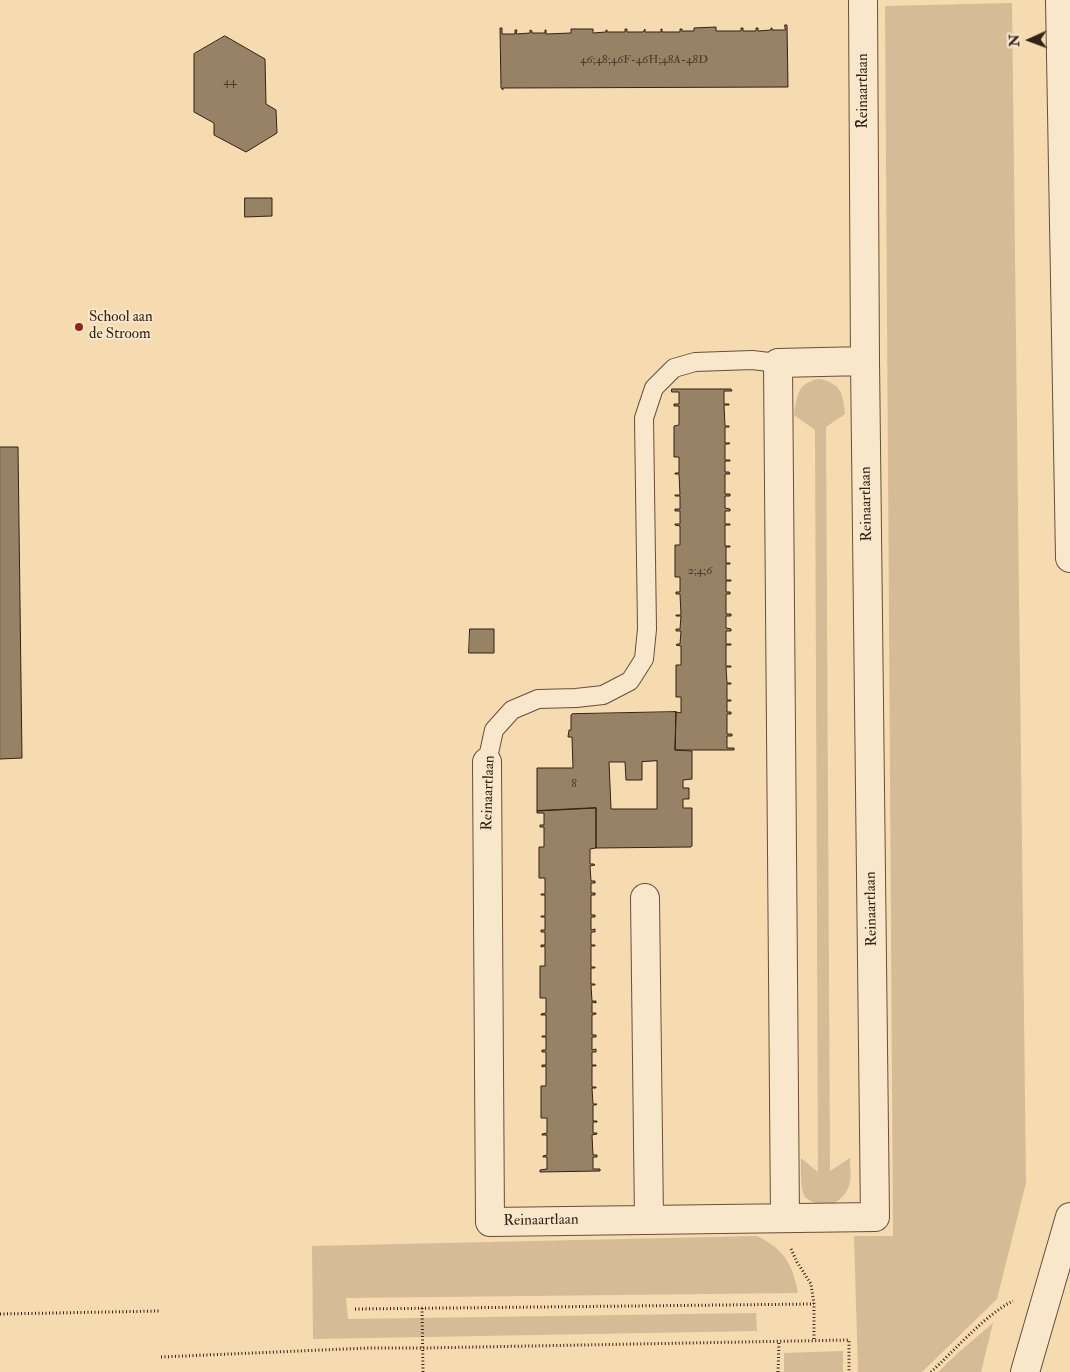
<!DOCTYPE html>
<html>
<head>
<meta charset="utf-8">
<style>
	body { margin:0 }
	#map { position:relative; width:1070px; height:1372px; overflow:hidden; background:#f6dab0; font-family:"IM FELL Double Pica",serif }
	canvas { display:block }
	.north { position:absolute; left:1005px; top:15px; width:50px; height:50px; -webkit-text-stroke:4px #f9e7cc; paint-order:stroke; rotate:268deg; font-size:14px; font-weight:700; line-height:20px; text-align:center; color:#332215 }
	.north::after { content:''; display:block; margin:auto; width:18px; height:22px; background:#332215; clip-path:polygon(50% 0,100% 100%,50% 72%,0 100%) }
</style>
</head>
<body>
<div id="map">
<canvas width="1070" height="1372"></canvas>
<div class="north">N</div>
</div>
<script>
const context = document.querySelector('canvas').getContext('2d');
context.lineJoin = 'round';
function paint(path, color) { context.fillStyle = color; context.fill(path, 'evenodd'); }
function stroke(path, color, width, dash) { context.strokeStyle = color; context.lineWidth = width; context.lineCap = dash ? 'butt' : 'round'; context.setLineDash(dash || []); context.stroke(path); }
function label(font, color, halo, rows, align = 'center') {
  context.font = font + ' "IM FELL Double Pica",serif'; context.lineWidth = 4; context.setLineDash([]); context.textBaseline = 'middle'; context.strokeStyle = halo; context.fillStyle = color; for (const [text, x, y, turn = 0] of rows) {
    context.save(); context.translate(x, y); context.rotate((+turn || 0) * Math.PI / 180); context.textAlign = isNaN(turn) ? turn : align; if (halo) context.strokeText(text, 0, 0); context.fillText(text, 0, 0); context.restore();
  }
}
paint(new Path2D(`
	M 1012,3 L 1026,1183 L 997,1299 L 922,1372 L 858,1372 L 854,1236 L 893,1236 L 885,6 Z
	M 819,379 C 841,383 843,393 845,414 L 826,427 L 830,1171 L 850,1158 C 850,1167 852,1178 849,1186 C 844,1200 830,1209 815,1203 C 812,1202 808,1200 805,1197 C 800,1189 801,1168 801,1158 L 818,1172 L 815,430 L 794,415 C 797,396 797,383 819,379 Z
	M 757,1236 C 785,1250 792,1263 798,1293 L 346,1298 L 348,1319 L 756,1313 L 757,1331 L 313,1339 L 312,1246 Z
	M 993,1323 L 981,1372 L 938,1372 L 959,1352 Z
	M 843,1351 L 843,1372 L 784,1372 L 784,1353 Z`), '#d5bb96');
const building = new Path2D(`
	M 785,25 L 787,25 L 788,87 L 503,88 L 503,90 L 501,88 L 500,28 L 502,28 L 502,34 L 515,34 L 515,30 L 517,30 L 516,34 L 530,33 L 530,30 L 532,31 L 532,33 L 545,33 L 545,30 L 546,30 L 546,34 L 571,33 L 571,29 L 593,29 L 593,33 L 606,32 L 606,30 L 607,30 L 607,32 L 625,32 L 625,29 L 627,29 L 627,32 L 643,32 L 645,29 L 645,32 L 661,32 L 661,29 L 662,29 L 662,32 L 680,32 L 680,29 L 682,29 L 682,31 L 694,31 L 694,28 L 716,27 L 716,31 L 741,31 L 741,28 L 743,28 L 743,31 L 756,31 L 756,28 L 758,28 L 758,31 L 771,30 L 771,28 L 772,28 L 772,30 L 785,30 Z
	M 225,36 L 265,59 L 266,104 L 276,110 L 277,133 L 246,152 L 214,135 L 214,123 L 194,112 L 194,54 Z
	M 245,198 L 272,198 L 272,216 L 245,217 Z
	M 672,389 L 731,389 L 732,391 L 724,391 L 724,404 L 729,404 L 729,405 L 724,405 L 725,426 L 729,426 L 729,427 L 725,427 L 725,443 L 730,443 L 729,444 L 725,444 L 725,460 L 730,460 L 730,461 L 725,461 L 725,472 L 729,472 L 730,474 L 725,474 L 725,494 L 730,494 L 730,496 L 725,496 L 725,508 L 730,509 L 730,511 L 725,511 L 725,524 L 730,524 L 730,525 L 725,525 L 725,546 L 730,546 L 730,547 L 726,547 L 726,563 L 730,563 L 730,564 L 726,564 L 726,580 L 731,580 L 731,581 L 726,581 L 726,592 L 730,592 L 730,594 L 726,594 L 726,614 L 731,614 L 731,616 L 726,616 L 726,628 L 731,629 L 731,631 L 726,631 L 726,644 L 731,644 L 731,645 L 726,645 L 726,666 L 731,666 L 731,667 L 726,667 L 727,683 L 731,683 L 731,684 L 727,684 L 727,700 L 731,700 L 731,701 L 727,701 L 727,712 L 731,712 L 731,714 L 727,714 L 727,734 L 732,734 L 732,736 L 727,736 L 727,748 L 734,748 L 734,750 L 675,750 L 676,712 L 681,713 L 681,697 L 676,697 L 676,665 L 681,665 L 681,646 L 676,645 L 677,644 L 680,644 L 681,631 L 676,631 L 676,629 L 680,629 L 681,616 L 676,616 L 676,615 L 681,615 L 680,594 L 676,594 L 676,592 L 680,592 L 680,577 L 675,577 L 675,545 L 680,545 L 680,526 L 675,525 L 675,524 L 680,524 L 680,511 L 675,511 L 675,509 L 680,509 L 680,496 L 675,496 L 675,495 L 680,495 L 679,474 L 675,474 L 675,473 L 679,473 L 679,457 L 674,457 L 674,426 L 679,425 L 679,406 L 674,406 L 674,404 L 679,404 L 679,392 L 672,392 Z
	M 0,447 L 18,447 L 22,758 L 0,759 Z
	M 470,629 L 494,629 L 494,653 L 469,653 Z
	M 676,712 L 675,750 L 692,751 L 692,779 L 683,780 L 683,788 L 689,788 L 689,799 L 683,799 L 683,808 L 692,808 L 692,846 L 691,847 L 596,848 L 596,808 L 537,811 L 537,768 L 573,768 L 572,737 L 568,737 L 569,730 L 571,730 L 571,715 L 572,714 ZM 657,761 L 657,809 L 611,809 L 609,762 L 625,762 L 626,780 L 642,780 L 642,762 Z
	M 596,808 L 596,848 L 590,849 L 590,864 L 594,864 L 595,865 L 590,866 L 591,881 L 595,881 L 595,883 L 591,883 L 591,893 L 595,893 L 595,895 L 591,895 L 591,915 L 595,915 L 595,917 L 591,917 L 591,930 L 595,929 L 595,932 L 591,932 L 591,945 L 595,945 L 595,946 L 591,946 L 591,967 L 595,967 L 595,968 L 591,968 L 591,984 L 595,984 L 595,985 L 591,985 L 592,1001 L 596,1001 L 596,1003 L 592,1002 L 592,1013 L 596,1013 L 596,1014 L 592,1015 L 592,1035 L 596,1035 L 596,1037 L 592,1037 L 592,1050 L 596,1049 L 596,1052 L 592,1052 L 592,1065 L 596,1065 L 596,1066 L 592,1066 L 592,1087 L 596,1087 L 596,1088 L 592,1088 L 593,1104 L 597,1104 L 596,1105 L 593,1105 L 593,1121 L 597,1121 L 597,1122 L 593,1122 L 593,1133 L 597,1133 L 597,1134 L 592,1135 L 593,1155 L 597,1155 L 597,1157 L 593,1157 L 593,1169 L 600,1169 L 600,1171 L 540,1172 L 540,1170 L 547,1169 L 547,1157 L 543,1157 L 543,1156 L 547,1155 L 547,1135 L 542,1135 L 542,1134 L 547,1133 L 547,1118 L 541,1118 L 541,1086 L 546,1086 L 546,1066 L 542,1067 L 542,1065 L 546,1065 L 546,1052 L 542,1052 L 542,1050 L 546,1050 L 546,1037 L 542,1037 L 542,1036 L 546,1036 L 546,1015 L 541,1015 L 541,1014 L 546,1013 L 546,998 L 540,998 L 540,966 L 545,966 L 545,946 L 541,947 L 541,945 L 545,945 L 545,932 L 541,932 L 541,930 L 545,930 L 545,917 L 541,917 L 541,916 L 545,916 L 545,895 L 541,895 L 541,894 L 545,894 L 545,878 L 539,878 L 539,847 L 544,847 L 544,827 L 540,827 L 540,825 L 544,825 L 544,813 L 537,813 L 537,811 Z`);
paint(building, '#988266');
stroke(building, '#332215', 1);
const lane = new Path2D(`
	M 487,762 L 494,730 L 512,710 L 538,699 L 576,698 L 603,695 L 630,681 L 644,659 L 647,629 L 644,418 L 654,388 L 674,368 L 695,362 L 752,360 L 778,363`);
const street = new Path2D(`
	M 1060,0 L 1070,558
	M 487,762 L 490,1222 L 875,1217 L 865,361 L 863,0
	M 645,898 L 649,1220
	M 785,1218 L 778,363 L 865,361
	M 1025,1372 L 1070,1217`);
stroke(lane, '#64503c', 20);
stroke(street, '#64503c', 30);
stroke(new Path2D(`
	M 791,1249 L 797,1262 L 811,1284 L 814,1304 L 814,1341
	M 422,1308 L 423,1372
	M 355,1309 L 814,1304
	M 0,1314 L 160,1311
	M 161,1357 L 368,1348 L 424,1348 L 849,1340 L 849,1372
	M 778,1372 L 779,1341
	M 931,1372 C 954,1351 986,1314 1013,1301`), '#332215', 3, [1, 2.5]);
stroke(lane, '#f9e7cc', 18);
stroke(street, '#f9e7cc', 28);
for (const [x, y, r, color] of [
	[79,327,5,"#8f2418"]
]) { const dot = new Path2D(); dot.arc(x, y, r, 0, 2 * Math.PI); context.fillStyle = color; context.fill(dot); stroke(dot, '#f9e7cc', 2); }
label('12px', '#4c3a29', null, [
	["46;48;46F-46H;48A-48D",644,60],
	["44",230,82],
	["2;4;6",700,571],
	["8",574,784]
]);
label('15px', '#332215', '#f9e7cc', [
	["Reinaartlaan",864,91,-90],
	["Reinaartlaan",867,504,-91],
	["Reinaartlaan",489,793,-88],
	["Reinaartlaan",872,909,-91],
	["Reinaartlaan",541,1221,-1]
]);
label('15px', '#332215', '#f9e7cc', [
	["School aan",89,318],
	["de Stroom",89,335]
], 'left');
</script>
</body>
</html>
